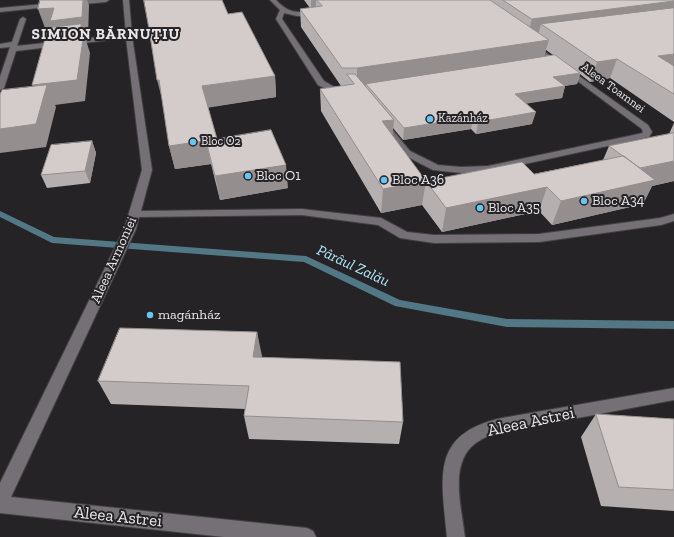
<!DOCTYPE html>
<html>
<head>
<meta charset="utf-8">
<style>
	body { margin:0 }
	canvas { display:block; background:#262326 }
</style>
</head>
<body>
<canvas width="674" height="537"></canvas>
<script>
const context = document.querySelector('canvas').getContext('2d');
context.lineJoin = 'round';
function paint(path, color) { context.fillStyle = color; context.fill(path, 'evenodd'); }
function stroke(path, color, width, dash) { context.strokeStyle = color; context.lineWidth = width; context.lineCap = dash ? 'butt' : 'round'; context.setLineDash(dash || []); context.stroke(path); }
function label(font, color, halo, rows, align = 'center') {
  context.font = font + ' "Zilla Slab",serif'; context.lineWidth = 4; context.setLineDash([]); context.textBaseline = 'middle'; context.strokeStyle = halo; context.fillStyle = color; for (const [text, x, y, turn = 0] of rows) {
    context.save(); context.translate(x, y); context.rotate((+turn || 0) * Math.PI / 180); context.textAlign = isNaN(turn) ? turn : align; if (halo) context.strokeText(text, 0, 0); context.fillText(text, 0, 0); context.restore();
  }
}
paint(new Path2D(`
	M 0,211 L 54,237 L 306,256 L 400,300 L 507,319 L 674,321 L 674,329 L 507,327 L 395,306 L 304,262 L 52,243 L 0,217 Z`), '#527785');
const minor = new Path2D(`
	M 86,0 L 109,0 L 106,2 L 73,5 L 70,3 L 73,1 Z
	M 123,0 L 129,0 L 132,36 L 152,170 L 141,211 L 302,209 L 381,218 L 407,232 L 434,235 L 539,234 L 660,218 L 674,214 L 674,221 L 661,225 L 539,242 L 434,243 L 400,238 L 378,225 L 302,215 L 139,217 L 136,229 L 11,497 L 307,528 L 313,531 L 316,537 L 224,537 L 0,513 L 0,483 L 124,229 L 142,170 L 126,38 L 16,51 L 4,88 L 0,90 L 0,77 L 10,47 L 0,48 L 0,44 L 12,42 L 20,19 L 23,17 L 26,19 L 17,46 L 126,34 Z
	M 270,0 L 276,0 C 292,17 299,10 318,13 L 318,15 L 316,16 L 297,16 L 284,13 L 282,19 L 324,81 L 338,89 L 349,89 L 349,93 L 334,93 L 318,85 L 276,19 L 280,10 Z
	M 55,3 L 57,4 L 57,6 L 0,12 L 0,8 Z
	M 531,42 L 648,125 L 652,132 L 649,137 L 488,172 L 461,173 L 433,170 L 404,155 L 378,123 L 382,120 L 385,121 L 410,151 L 438,165 L 461,167 L 488,166 L 643,133 L 642,129 L 529,45 L 528,44 Z
	M 674,388 L 674,400 L 508,431 C 498,433 487,435 479,441 C 447,460 462,507 465,537 L 447,537 C 442,478 429,434 502,418 Z`);
stroke(minor, '#434043', 2);
paint(minor, '#747075');
paint(new Path2D(`
	M 304,0 L 674,0 L 674,122 L 610,78 L 590,82 L 580,74 L 577,84 L 564,86 L 565,86 L 562,98 L 526,103 L 532,124 L 476,134 L 471,129 L 403,140 L 393,128 L 392,135 L 426,181 L 534,174 L 603,160 L 609,146 L 669,134 L 674,123 L 674,181 L 652,186 L 643,204 L 552,225 L 539,211 L 442,232 L 422,205 L 381,213 L 321,111 L 320,89 L 341,86 L 301,27 L 300,9 L 310,8 ZM 546,50 L 553,55 L 544,56 Z
	M 228,14 L 275,76 L 276,97 L 208,107 L 217,139 L 288,188 L 220,200 L 211,164 L 175,169 L 169,146 Z
	M 92,141 L 96,153 L 90,183 L 47,188 L 41,175 Z
	M 257,332 L 261,357 L 403,422 L 399,444 L 249,439 L 244,416 L 245,409 L 111,404 L 98,381 Z
	M 596,414 L 674,419 L 674,511 L 601,506 L 581,437 Z`), '#b5afaf');
paint(new Path2D(`
	M 83,0 L 87,0 L 89,5 L 88,37 L 85,37 L 90,53 L 85,101 L 55,105 L 56,107 L 46,147 L 0,153 L 0,129 L 41,106 L 32,85 L 53,28 L 45,28 L 38,9 Z
	M 311,0 L 316,0 L 316,9 L 311,10 Z
	M 674,1 L 674,18 L 541,24 L 538,36 L 527,37 L 532,19 Z
	M 549,40 L 543,59 L 366,84 L 366,87 L 357,88 L 357,68 Z
	M 674,54 L 674,72 L 658,56 Z
	M 617,59 L 610,78 L 590,82 L 597,62 Z
	M 580,73 L 577,84 L 550,88 L 553,77 Z
	M 275,76 L 276,97 L 206,108 L 202,86 Z
	M 157,80 L 159,80 L 163,102 Z
	M 565,86 L 562,98 L 512,106 L 515,94 Z
	M 536,112 L 532,124 L 476,134 L 478,122 Z
	M 473,117 L 471,129 L 403,140 L 404,128 Z
	M 394,120 L 392,142 L 382,121 Z
	M 217,139 L 206,141 L 211,164 L 175,169 L 169,146 Z
	M 92,141 L 96,153 L 90,183 L 85,171 Z
	M 674,161 L 674,181 L 652,186 L 643,204 L 552,225 L 561,201 L 639,169 Z
	M 286,165 L 288,188 L 220,200 L 215,176 Z
	M 426,181 L 422,205 L 381,213 L 383,189 Z
	M 547,187 L 539,211 L 442,232 L 446,208 Z
	M 257,332 L 262,356 L 258,380 L 253,357 Z`), '#948f8e');
const building = new Path2D(`
	M 40,0 L 83,0 L 82,17 L 50,21 L 54,8 L 38,9 Z
	M 144,0 L 222,0 L 228,14 L 242,12 L 275,76 L 202,86 L 217,139 L 169,146 L 159,80 L 157,80 L 149,29 Z
	M 317,0 L 490,0 L 549,40 L 357,68 L 342,68 L 300,9 L 322,6 Z
	M 503,0 L 674,0 L 674,1 L 532,19 Z
	M 674,8 L 674,54 L 658,56 L 674,66 L 674,94 L 617,59 L 597,62 L 541,24 Z
	M 81,24 L 81,33 L 84,33 L 77,80 L 32,85 L 48,28 Z
	M 555,55 L 580,73 L 553,77 L 565,86 L 515,94 L 536,112 L 478,122 L 473,117 L 404,128 L 366,84 Z
	M 347,74 L 355,74 L 394,120 L 382,121 L 426,181 L 383,189 L 320,89 L 354,84 Z
	M 47,85 L 36,124 L 0,129 L 0,94 L 2,90 Z
	M 271,130 L 286,165 L 215,176 L 206,141 Z
	M 674,133 L 674,161 L 640,168 L 609,146 Z
	M 92,141 L 85,171 L 41,175 L 51,145 Z
	M 624,156 L 655,180 L 561,201 L 547,187 L 446,208 L 426,181 L 522,162 L 534,174 Z
	M 120,328 L 257,332 L 253,357 L 400,362 L 403,422 L 244,416 L 249,386 L 98,381 Z
	M 596,414 L 674,419 L 674,490 L 619,487 Z`);
paint(building, '#d3cccb');
stroke(building, '#948f8e', 1);
for (const [x, y, r, color] of [
	[430,119,4,"#68c4f0"],
	[193,142,4,"#68c4f0"],
	[248,176,4,"#68c4f0"],
	[384,180,4,"#68c4f0"],
	[584,201,4,"#68c4f0"],
	[480,208,4,"#68c4f0"],
	[150,315,4,"#68c4f0"]
]) { const dot = new Path2D(); dot.arc(x, y, r, 0, 2 * Math.PI); context.fillStyle = color; context.fill(dot); stroke(dot, '#262326', 1.5); }
label('12px', '#e8e6e9', '#262326', [
	["Aleea Toamnei",613,88,36]
]);
label('12px', '#e8e6e9', '#262326', [
	["Kazánház",438,119],
	["Bloc O2",201,142]
], 'left');
label('14px', '#e8e6e9', '#262326', [
	["Bloc O1",256,176],
	["Bloc A36",392,180],
	["Bloc A34",592,201],
	["Bloc A35",488,208],
	["magánház",158,315]
], 'left');
label('14px', '#e8e6e9', '#262326', [
	["Aleea Armoniei",114,260,-66]
]);
context.letterSpacing = '1px';
label('bold 15px', '#e8e6e9', '#262326', [
	["SIMION BĂRNUȚIU",106,35]
]);
context.letterSpacing = '0px';
label('italic 15px', '#b2e7fb', '#262326', [
	["Pârâul Zalău",353,266,25]
]);
label('17px', '#e8e6e9', '#262326', [
	["Aleea Astrei",531,422,-12],
	["Aleea Astrei",118,517,6]
]);
</script>
</body>
</html>
